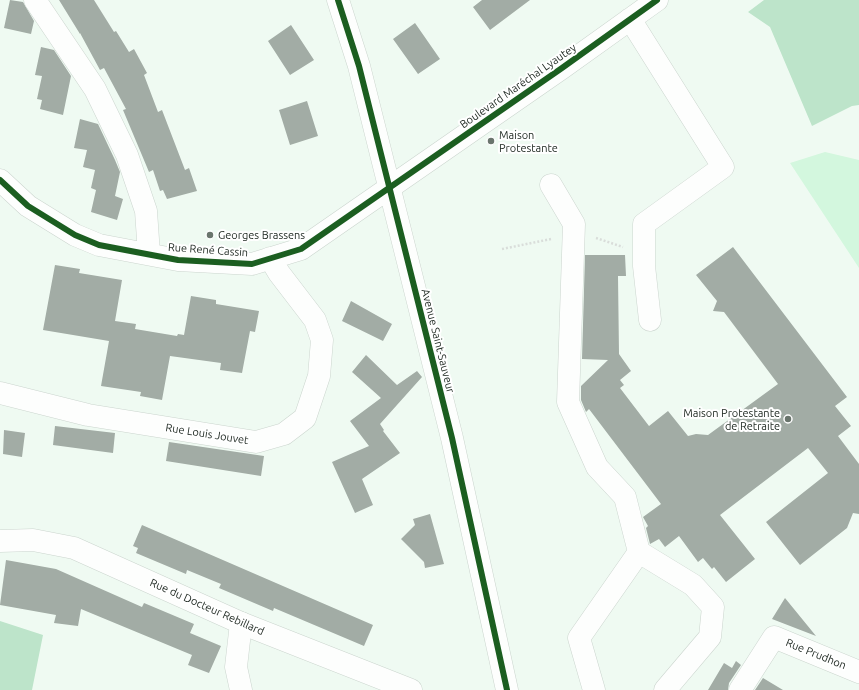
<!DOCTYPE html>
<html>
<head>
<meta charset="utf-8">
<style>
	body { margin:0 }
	canvas { display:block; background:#effaf2 }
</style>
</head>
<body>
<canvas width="859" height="690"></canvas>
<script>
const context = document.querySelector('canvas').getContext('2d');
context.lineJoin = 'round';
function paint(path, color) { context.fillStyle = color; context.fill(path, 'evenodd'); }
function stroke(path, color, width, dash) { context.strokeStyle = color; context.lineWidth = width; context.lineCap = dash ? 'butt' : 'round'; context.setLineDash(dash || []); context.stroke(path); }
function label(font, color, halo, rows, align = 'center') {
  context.font = font + ' Ubuntu,sans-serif'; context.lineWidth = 4; context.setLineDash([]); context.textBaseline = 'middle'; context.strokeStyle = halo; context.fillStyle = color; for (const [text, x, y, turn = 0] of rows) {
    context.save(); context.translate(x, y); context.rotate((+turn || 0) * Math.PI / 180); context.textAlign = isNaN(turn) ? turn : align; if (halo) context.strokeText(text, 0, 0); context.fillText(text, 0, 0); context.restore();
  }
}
paint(new Path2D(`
	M 825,152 L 859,160 L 859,268 L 790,163 Z`), '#d3f7de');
paint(new Path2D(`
	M 764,0 L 859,0 L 859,105 L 852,106 L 812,126 L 770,27 L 748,12 Z
	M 0,621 L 43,635 L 32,690 L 0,690 Z`), '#bde4ca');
paint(new Path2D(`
	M 10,0 L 23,2 L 34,21 L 31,34 L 4,28 Z
	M 59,0 L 94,0 L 114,32 L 116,31 L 129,52 L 134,49 L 147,73 L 144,75 L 158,112 L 162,110 L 185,170 L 189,168 L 197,191 L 167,199 L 163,190 L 160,191 L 153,170 L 149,172 L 123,110 L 126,109 L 104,68 L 100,70 L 80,33 L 80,34 Z
	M 482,0 L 530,0 L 490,30 L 473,7 Z
	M 415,23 L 440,59 L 418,74 L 393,39 Z
	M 291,25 L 314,60 L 290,75 L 268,41 Z
	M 41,47 L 54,50 L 71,76 L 63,115 L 40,109 L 42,100 L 37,99 L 42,76 L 35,75 Z
	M 307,101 L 318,136 L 290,145 L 279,110 Z
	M 80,119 L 98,124 L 115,160 L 120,172 L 115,196 L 123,199 L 117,220 L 91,212 L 96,190 L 91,188 L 95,170 L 83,167 L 87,150 L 74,148 Z
	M 733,247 L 847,397 L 835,406 L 851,426 L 838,436 L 859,464 L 859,514 L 853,513 L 847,528 L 800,565 L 766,522 L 828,473 L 808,448 L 720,515 L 755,559 L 726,582 L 714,567 L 712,569 L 703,558 L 698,562 L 679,536 L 665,547 L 659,539 L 650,544 L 646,528 L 648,526 L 643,517 L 661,504 L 589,409 L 586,412 L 581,400 L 581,386 L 608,360 L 582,359 L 585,255 L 625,255 L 626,276 L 618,276 L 619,354 L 631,371 L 620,380 L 624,385 L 620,388 L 649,426 L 668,411 L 688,436 L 696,434 L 708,435 L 778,384 L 724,312 L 713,311 L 717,301 L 696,275 Z
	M 55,265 L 80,269 L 79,273 L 122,280 L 115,321 L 136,324 L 135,329 L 177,336 L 178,334 L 184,335 L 191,296 L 216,300 L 216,304 L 259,311 L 255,332 L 250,331 L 242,373 L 220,370 L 221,363 L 170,356 L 162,400 L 140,396 L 141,392 L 101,386 L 109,341 L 43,330 Z
	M 351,301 L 392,324 L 383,341 L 342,321 Z
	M 366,355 L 397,385 L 417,371 L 422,377 L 380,424 L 384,430 L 383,431 L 400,453 L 362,479 L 373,505 L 355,513 L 332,462 L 369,446 L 350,421 L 381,398 L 352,372 Z
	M 55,426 L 115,433 L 113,453 L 53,445 Z
	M 4,430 L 25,433 L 22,457 L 3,454 Z
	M 169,442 L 264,456 L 261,476 L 166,461 Z
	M 430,514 L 444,564 L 425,568 L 424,562 L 401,539 L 415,525 L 413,519 Z
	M 142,525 L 373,625 L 364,646 L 274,608 L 273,611 L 219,588 L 221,584 L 187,570 L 186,574 L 136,553 L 138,548 L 133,546 Z
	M 6,560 L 56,569 L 142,607 L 144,603 L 194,624 L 190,633 L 221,646 L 209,673 L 188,665 L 192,655 L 81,609 L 78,626 L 54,623 L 56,615 L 0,605 Z
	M 785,598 L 816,636 L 772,619 Z
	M 736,661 L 741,665 L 729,683 L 728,690 L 708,690 L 724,663 L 732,668 Z
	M 763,678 L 783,690 L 755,690 Z`), '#a2aca5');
const minor = new Path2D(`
	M 35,0 L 95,89 L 127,155 L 146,211 L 149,254
	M 338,0 L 359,66 L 452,438 L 507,690
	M 630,19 L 723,167 L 644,224 L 644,266 L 650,320
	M 0,180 L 28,206 L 75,235 L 99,245 L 178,260 L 252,264 L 301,249 L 562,68 L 657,0
	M 551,185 L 574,224 L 568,402 L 597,467 L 625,497 L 639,552 L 579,638 L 594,690
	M 0,393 L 88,415 L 256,442 L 284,434 L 305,418 L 319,376 L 322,340 L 315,320 L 279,273 L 270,258
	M 639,552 L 693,585 L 713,607 L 710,637 L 665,690
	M 241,690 L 236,667 L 241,623
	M 740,690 L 774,637 L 859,672`);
const major = new Path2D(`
	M 0,541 L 33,540 L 74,548 L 241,623 L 411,690`);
stroke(minor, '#cbd5ce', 23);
stroke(major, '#cbd5ce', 23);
stroke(new Path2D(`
	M 596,238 L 623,247
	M 502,249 L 551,239`), '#d9ddda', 2.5, [2, 2]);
stroke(minor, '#fdfefd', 22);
stroke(major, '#fdfefd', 22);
stroke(new Path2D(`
	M 338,0 L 359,66 L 452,438 L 507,690
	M 0,180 L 28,206 L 75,235 L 99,245 L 178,260 L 252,264 L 301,249 L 562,68 L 657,0`), '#1b5e20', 6);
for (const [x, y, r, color] of [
	[491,141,4,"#6a756d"],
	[210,235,4,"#6a756d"],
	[788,419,4,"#6a756d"]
]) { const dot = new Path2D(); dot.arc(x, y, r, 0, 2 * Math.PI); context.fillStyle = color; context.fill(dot); stroke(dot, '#fff', 1.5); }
label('11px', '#232d26', '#fff', [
	["Boulevard Maréchal Lyautey",518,86,-35],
	["Rue René Cassin",208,250,4],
	["Avenue Saint-Sauveur",438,341,76],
	["Rue Louis Jouvet",207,434,9],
	["Rue du Docteur Rebillard",207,607,24],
	["Rue Prudhon",816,654,22]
]);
label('11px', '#232d26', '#fff', [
	["Maison",499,135],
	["Protestante",499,148],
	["Georges Brassens",218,235],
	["Maison Protestante",780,413,"right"],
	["de Retraite",780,426,"right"]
], 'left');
</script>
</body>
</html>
